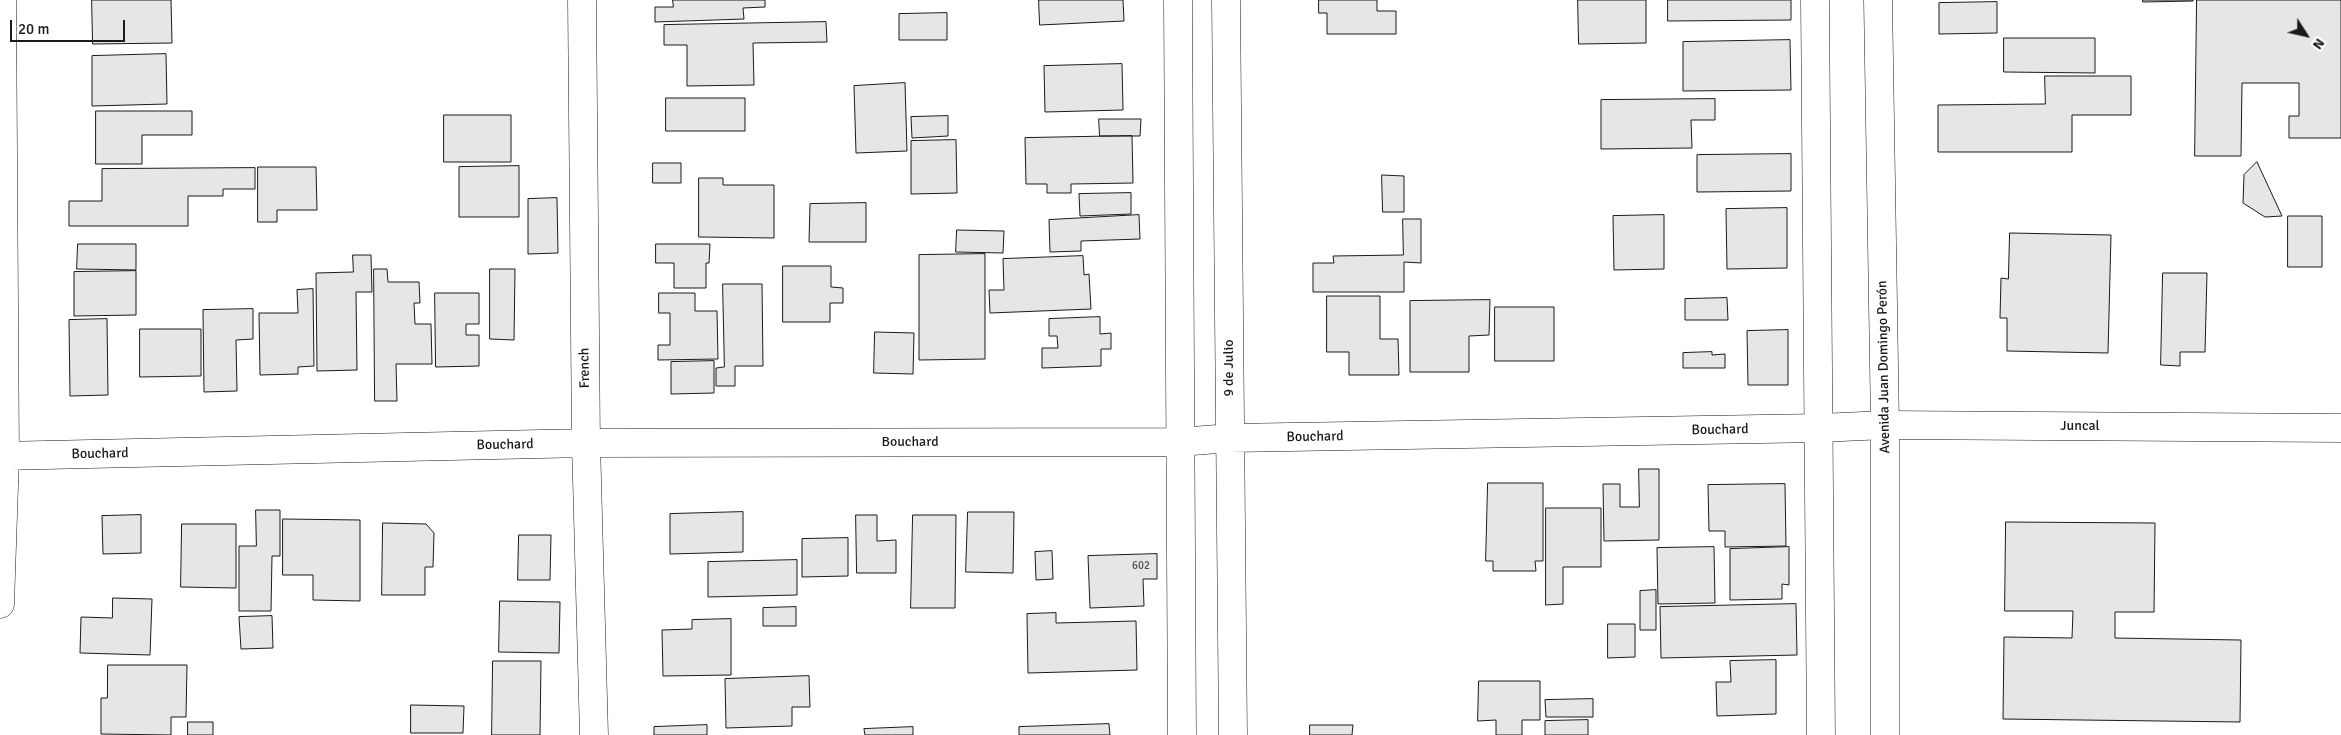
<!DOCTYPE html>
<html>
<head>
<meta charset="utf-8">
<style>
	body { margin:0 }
	#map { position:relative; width:2341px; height:735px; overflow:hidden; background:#fff; font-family:Signika,sans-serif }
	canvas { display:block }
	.north { position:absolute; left:2281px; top:10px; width:50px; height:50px; -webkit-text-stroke:4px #fff; paint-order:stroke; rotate:125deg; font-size:14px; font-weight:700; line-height:20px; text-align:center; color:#1a1a1a }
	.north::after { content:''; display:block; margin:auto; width:18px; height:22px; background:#1a1a1a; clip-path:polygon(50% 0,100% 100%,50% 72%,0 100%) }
	.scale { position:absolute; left:10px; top:20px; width:115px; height:22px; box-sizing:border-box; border:2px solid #1a1a1a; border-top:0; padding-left:6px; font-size:15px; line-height:18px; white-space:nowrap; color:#1a1a1a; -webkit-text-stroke:4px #fff; paint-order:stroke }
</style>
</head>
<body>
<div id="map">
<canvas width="2341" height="735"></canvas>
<div class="north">N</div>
<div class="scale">20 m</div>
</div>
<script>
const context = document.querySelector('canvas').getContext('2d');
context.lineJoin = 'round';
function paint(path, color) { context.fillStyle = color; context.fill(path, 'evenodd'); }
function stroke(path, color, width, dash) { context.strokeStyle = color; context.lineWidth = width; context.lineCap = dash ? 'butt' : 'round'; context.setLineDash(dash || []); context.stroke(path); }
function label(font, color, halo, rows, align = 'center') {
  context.font = font + ' Signika,sans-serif'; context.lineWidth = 4; context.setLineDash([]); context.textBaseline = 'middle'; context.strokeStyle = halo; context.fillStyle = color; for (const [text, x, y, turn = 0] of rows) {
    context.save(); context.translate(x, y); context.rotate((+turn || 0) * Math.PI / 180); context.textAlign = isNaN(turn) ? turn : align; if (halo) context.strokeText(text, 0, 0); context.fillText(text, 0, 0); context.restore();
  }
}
const building = new Path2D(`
	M 92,0 L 171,0 L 172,43 L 93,44 Z
	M 673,0 L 765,0 L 765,7 L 743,8 L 744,19 L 655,22 L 655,7 L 673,7 Z
	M 1039,0 L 1123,0 L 1124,21 L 1040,25 Z
	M 1319,0 L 1377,0 L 1377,11 L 1396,11 L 1396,34 L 1327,34 L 1327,13 L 1319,13 Z
	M 1578,0 L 1646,0 L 1646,43 L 1579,44 Z
	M 1668,0 L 1791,0 L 1791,20 L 1668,21 Z
	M 2143,0 L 2193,0 L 2193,1 L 2143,2 Z
	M 2197,0 L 2341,0 L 2341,138 L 2289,138 L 2289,116 L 2299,116 L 2299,83 L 2242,83 L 2241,156 L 2195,156 Z
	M 1997,2 L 1997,33 L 1939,34 L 1939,3 Z
	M 947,13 L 947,40 L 899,40 L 899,14 Z
	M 826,22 L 827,42 L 753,43 L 754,85 L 687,86 L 687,45 L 664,45 L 664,25 Z
	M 2004,38 L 2095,38 L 2095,73 L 2004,72 Z
	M 1790,40 L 1791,90 L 1683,91 L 1683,42 Z
	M 166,54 L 167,104 L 92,106 L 92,56 Z
	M 1122,64 L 1123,110 L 1045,112 L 1044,66 Z
	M 2045,76 L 2131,76 L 2131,115 L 2072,115 L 2072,152 L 1938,152 L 1938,105 L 2045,104 Z
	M 905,83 L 907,151 L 856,153 L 854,86 Z
	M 666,98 L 745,98 L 745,131 L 666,131 Z
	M 1715,99 L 1715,120 L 1691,120 L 1692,148 L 1601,149 L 1601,100 Z
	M 96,111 L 192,111 L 192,135 L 142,135 L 142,164 L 96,164 Z
	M 444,115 L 511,115 L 511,162 L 444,162 Z
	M 948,116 L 948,136 L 912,138 L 911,117 Z
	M 1099,119 L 1141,119 L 1140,136 L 1100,136 Z
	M 1132,136 L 1133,183 L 1071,184 L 1071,193 L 1047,193 L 1047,184 L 1026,184 L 1025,138 Z
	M 956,140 L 957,193 L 911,194 L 911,141 Z
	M 1791,154 L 1791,191 L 1697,192 L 1697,155 Z
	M 2257,162 L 2282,216 L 2265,217 L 2243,203 L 2244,175 Z
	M 653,163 L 681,163 L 681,183 L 653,183 Z
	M 519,166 L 519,217 L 459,217 L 459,167 Z
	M 258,167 L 316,167 L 317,210 L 277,210 L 277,222 L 258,222 Z
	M 255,168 L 255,189 L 223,189 L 223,196 L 188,196 L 188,226 L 69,226 L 69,201 L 102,201 L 102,169 Z
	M 1382,175 L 1404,176 L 1404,212 L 1383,212 Z
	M 699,178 L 723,178 L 723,185 L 774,185 L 774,238 L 699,237 Z
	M 1131,193 L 1131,214 L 1080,216 L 1079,194 Z
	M 557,198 L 558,253 L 528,254 L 528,199 Z
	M 866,203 L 866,242 L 809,242 L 810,204 Z
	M 1787,208 L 1787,268 L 1727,269 L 1726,209 Z
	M 1139,215 L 1140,239 L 1081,241 L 1081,251 L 1050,252 L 1049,220 Z
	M 1664,215 L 1664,269 L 1614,270 L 1613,216 Z
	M 2288,216 L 2322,216 L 2322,267 L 2288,267 Z
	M 1403,219 L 1421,219 L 1421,263 L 1404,262 L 1404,292 L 1313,292 L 1313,263 L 1334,263 L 1333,256 L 1403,255 Z
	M 957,230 L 1004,231 L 1003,253 L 956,252 Z
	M 2010,233 L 2111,235 L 2108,353 L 2007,351 L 2007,318 L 2000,318 L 2001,278 L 2008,279 Z
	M 78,244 L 136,244 L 136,270 L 77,269 Z
	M 656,244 L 710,244 L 709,263 L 706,263 L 706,288 L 674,288 L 674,263 L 656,263 Z
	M 985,254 L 985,359 L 919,360 L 919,255 Z
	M 353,255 L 371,255 L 372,292 L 356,292 L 357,370 L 317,371 L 316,273 L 353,272 Z
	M 1083,256 L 1084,275 L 1089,274 L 1091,309 L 990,313 L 989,290 L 1004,290 L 1003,259 Z
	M 783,266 L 831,266 L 831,287 L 843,288 L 843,303 L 830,303 L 830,322 L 783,322 Z
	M 374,269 L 387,269 L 388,282 L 419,282 L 420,303 L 414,303 L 415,324 L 431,324 L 432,364 L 396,364 L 397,401 L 375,401 Z
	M 490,269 L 515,269 L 514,340 L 490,339 Z
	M 136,271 L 136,315 L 74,316 L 74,272 Z
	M 2163,273 L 2207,273 L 2205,352 L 2180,352 L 2180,366 L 2161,365 Z
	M 723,284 L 762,284 L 763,366 L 735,366 L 735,386 L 716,386 L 716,368 L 724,367 Z
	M 313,289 L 314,366 L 298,367 L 298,374 L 260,375 L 259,313 L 298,313 L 297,290 Z
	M 435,293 L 479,293 L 479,324 L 466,324 L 466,335 L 479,335 L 479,366 L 436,367 Z
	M 659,293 L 695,293 L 695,311 L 717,311 L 718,359 L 658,360 L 658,345 L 670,345 L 670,313 L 659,313 Z
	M 1327,296 L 1380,296 L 1380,339 L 1398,339 L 1399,375 L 1349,375 L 1349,352 L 1327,352 Z
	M 1727,298 L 1728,320 L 1685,320 L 1685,299 Z
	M 1490,300 L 1489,335 L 1469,336 L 1469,372 L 1410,372 L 1410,301 Z
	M 1495,307 L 1554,307 L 1554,361 L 1495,361 Z
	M 253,309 L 253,339 L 236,340 L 237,391 L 204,392 L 203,310 Z
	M 1100,317 L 1100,334 L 1111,333 L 1111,349 L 1101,349 L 1101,366 L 1042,368 L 1042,348 L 1058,348 L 1057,336 L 1049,336 L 1049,319 Z
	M 107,319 L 108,395 L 70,396 L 69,320 Z
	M 140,329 L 201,329 L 201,376 L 140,377 Z
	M 1788,330 L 1788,385 L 1748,385 L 1747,331 Z
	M 875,332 L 914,333 L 913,374 L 874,373 Z
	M 1712,352 L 1712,355 L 1725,354 L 1725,368 L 1683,368 L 1683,353 Z
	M 714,361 L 714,393 L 671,394 L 671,362 Z
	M 1639,469 L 1659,469 L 1659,540 L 1604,541 L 1603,484 L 1620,484 L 1620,507 L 1639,507 Z
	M 1488,483 L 1543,483 L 1543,561 L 1535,561 L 1536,571 L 1493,571 L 1493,561 L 1486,561 Z
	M 1785,484 L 1786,546 L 1725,547 L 1725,531 L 1709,531 L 1708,485 Z
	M 1546,508 L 1601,508 L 1601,567 L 1563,567 L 1563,604 L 1546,605 Z
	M 256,510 L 280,510 L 280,556 L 272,556 L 271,611 L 239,611 L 239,546 L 256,546 Z
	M 743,512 L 743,552 L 670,554 L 670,514 Z
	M 968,512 L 1014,512 L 1013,573 L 966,572 Z
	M 141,515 L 141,553 L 103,554 L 102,516 Z
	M 856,515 L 877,515 L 877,541 L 896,540 L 896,573 L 857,573 Z
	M 913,515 L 956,515 L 955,608 L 911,608 Z
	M 283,519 L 360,520 L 360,601 L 313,600 L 313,575 L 283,575 Z
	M 2006,522 L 2155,523 L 2154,612 L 2115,612 L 2115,638 L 2241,640 L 2240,722 L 2003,719 L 2004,637 L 2072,638 L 2073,611 L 2005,611 Z
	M 383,523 L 426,524 L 434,533 L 433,567 L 425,567 L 425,595 L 382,595 Z
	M 182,524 L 236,524 L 236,588 L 181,587 Z
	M 519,535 L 551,535 L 550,580 L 518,580 Z
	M 848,538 L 848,576 L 802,577 L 802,539 Z
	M 1714,547 L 1715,603 L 1658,604 L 1657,548 Z
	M 1789,547 L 1789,585 L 1782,584 L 1782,599 L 1730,600 L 1730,549 Z
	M 1052,551 L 1053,579 L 1036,580 L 1035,552 Z
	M 1157,554 L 1157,579 L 1143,579 L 1144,606 L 1090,608 L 1088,556 Z
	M 797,560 L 797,595 L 708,597 L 708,562 Z
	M 1656,590 L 1656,630 L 1640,630 L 1640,591 Z
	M 113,598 L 152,599 L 150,655 L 80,653 L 81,617 L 112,618 Z
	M 500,601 L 560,602 L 559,653 L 499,652 Z
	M 1796,604 L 1797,655 L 1661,658 L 1660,607 Z
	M 796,607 L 796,626 L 763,626 L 763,608 Z
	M 1056,613 L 1056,623 L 1136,621 L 1137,670 L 1028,673 L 1027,614 Z
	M 272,616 L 273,648 L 241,649 L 239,617 Z
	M 731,619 L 731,675 L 663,676 L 662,630 L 692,629 L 692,620 Z
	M 1608,624 L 1635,624 L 1635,657 L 1608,658 Z
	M 1776,660 L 1776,714 L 1717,716 L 1716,682 L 1731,682 L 1730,661 Z
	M 493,661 L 541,661 L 540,735 L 492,735 Z
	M 108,665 L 187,665 L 186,717 L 171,717 L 171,735 L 101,734 L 101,698 L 107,698 Z
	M 809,676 L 810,707 L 792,707 L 792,726 L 726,728 L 725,679 Z
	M 1479,681 L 1540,681 L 1540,720 L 1522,720 L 1522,735 L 1496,735 L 1496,720 L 1478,721 Z
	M 1593,699 L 1593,717 L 1546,717 L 1545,700 Z
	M 411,705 L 464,706 L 463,733 L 411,733 Z
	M 1588,720 L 1588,735 L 1545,735 L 1545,721 Z
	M 188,722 L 213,722 L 213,735 L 188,735 Z
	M 1109,724 L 1110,735 L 1019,735 L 1019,727 Z
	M 707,725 L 707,735 L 654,735 L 654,727 Z
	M 1310,725 L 1353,725 L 1352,735 L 1310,735 Z
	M 913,727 L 913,735 L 865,735 L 864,729 Z`);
paint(building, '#e6e6e6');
stroke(building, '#1a1a1a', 1);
const minor = new Path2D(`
	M 582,0 L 586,443 L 594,735
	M 1178,0 L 1182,735
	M 1226,0 L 1233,735
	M 0,456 L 586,443 L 1180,442 L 1230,438 L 1820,428 L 1885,425 L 2341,428
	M 0,604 L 5,456 L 2,0`);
const secondary = new Path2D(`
	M 1815,0 L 1821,735
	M 1878,0 L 1885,425 L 1885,735`);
stroke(minor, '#1a1a1a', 29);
stroke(secondary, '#1a1a1a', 29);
stroke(minor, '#fff', 28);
stroke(secondary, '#fff', 28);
label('11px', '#4d4d4d', null, [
	["602",1141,566]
]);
label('14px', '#1a1a1a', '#fff', [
	["Avenida Juan Domingo Perón",1884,367,-91],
	["French",585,368,-91],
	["9 de Julio",1229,368,-90],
	["Juncal",2080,426],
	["Bouchard",1720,430,-1],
	["Bouchard",1315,437,-1],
	["Bouchard",910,442],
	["Bouchard",505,445,-1],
	["Bouchard",100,454,-1]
]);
</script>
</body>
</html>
